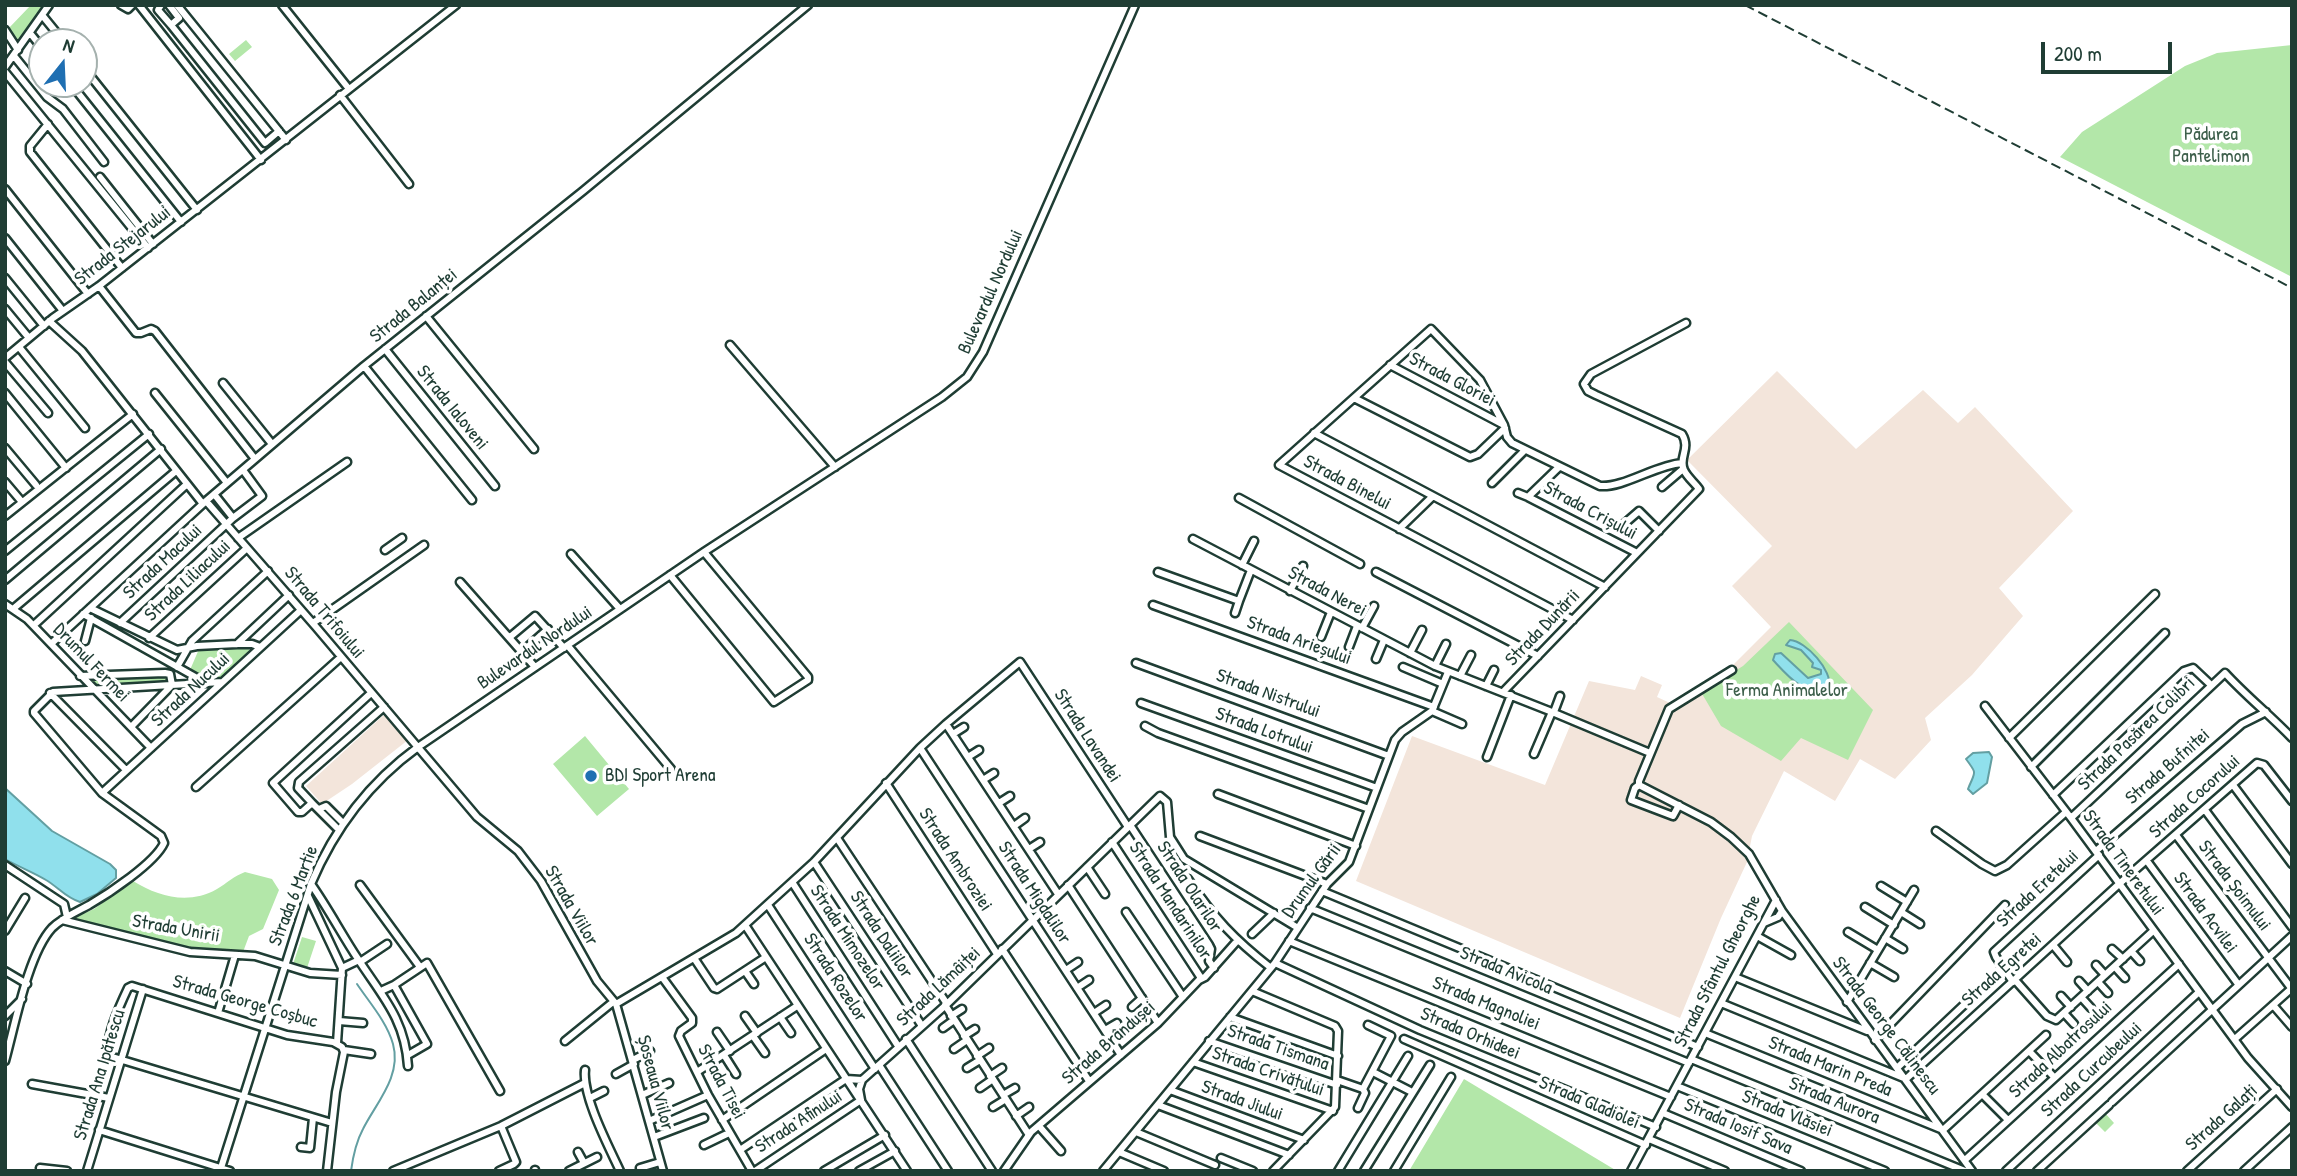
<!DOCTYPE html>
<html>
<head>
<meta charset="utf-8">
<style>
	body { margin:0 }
	#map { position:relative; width:2297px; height:1176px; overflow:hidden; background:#fff; font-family:"Patrick Hand",sans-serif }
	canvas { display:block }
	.frame { position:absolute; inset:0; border:7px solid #1f3d34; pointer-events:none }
	.north { position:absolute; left:28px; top:28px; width:70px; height:70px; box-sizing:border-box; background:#fff; border:2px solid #a5b1ae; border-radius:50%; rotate:18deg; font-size:19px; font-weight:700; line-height:28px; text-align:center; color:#1f3d34 }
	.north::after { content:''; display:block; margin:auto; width:24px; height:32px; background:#1f6fb2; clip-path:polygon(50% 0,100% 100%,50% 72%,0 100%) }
	.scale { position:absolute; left:2041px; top:42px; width:131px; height:32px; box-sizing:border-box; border:4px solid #1f3d34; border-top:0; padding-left:9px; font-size:21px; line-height:24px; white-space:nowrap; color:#1f3d34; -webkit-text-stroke:5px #fff; paint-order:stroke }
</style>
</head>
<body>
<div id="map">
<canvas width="2297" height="1176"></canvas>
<div class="frame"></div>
<div class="north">N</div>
<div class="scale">200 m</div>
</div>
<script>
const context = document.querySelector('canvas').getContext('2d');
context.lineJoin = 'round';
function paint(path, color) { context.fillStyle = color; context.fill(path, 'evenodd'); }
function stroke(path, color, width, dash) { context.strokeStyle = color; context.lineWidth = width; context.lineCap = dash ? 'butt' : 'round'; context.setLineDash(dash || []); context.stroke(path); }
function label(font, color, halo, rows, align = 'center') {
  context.font = font + ' "Patrick Hand",sans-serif'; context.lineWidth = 7; context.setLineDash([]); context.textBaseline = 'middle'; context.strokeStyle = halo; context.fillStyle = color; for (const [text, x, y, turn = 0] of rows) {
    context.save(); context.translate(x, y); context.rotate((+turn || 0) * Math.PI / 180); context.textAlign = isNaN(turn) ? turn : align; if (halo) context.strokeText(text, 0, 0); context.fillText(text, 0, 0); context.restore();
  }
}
paint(new Path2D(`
	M 1777,371 L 1856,449 L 1923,390 L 1958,423 L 1975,407 L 2073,511 L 1999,588 L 2023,616 L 1972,675 L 1925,718 L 1931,740 L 1895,779 L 1860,759 L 1835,801 L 1784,771 L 1752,836 L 1747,862 L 1721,918 L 1680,1018 L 1356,881 L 1412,736 L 1545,785 L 1589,681 L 1635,690 L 1641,676 L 1662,685 L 1657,697 L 1670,703 L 1731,667 L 1771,627 L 1732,586 L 1772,546 L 1687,460 Z
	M 386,713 L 408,740 L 352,784 L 322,804 L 306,786 Z`), '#f3e5db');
paint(new Path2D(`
	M 31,5 L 44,5 L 20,40 L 17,41 L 8,29 Z
	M 246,40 L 252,47 L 235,61 L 229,54 Z
	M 2292,45 L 2292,277 L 2060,157 L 2082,132 L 2185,66 L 2217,53 Z
	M 1789,622 L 1873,710 L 1848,760 L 1801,738 L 1781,761 L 1721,726 L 1701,692 L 1743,666 Z
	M 249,648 L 250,653 C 225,676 223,688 190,670 L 199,649 Z
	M 167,676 L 169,680 L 165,683 L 92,686 L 86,679 Z
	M 585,736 L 629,789 L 597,816 L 553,764 Z
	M 245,872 L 272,879 L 279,890 L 263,929 L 249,936 L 243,952 L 192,949 L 74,920 L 75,917 L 94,909 L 133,881 C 159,897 189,905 217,889 C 227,883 234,876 245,872 Z
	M 302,937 L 316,941 L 307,968 L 293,964 Z
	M 1464,1079 L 1617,1171 L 1409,1171 Z
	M 2105,1113 L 2114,1123 L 2105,1132 L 2095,1122 Z`), '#b3e7a9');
const water = new Path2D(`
	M 1790,640 C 1806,641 1833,671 1829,687 C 1807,700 1787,675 1773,660 L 1775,654 L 1781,653 L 1808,678 L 1821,674 L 1821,670 L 1812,667 L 1813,663 L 1801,650 L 1786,645 Z
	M 1989,752 L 1992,757 L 1987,783 L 1973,794 L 1968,789 C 1975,771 1978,775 1966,759 L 1973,753 Z
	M 5,788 L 52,831 L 110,864 L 116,870 L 116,878 L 97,894 L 80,902 C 66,898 58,887 46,880 C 33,872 19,867 5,859 Z`);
paint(water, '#90e0ec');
stroke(water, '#639fa2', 2);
stroke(new Path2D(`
	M 351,1171 C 353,1156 356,1142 363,1129 C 376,1103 402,1076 393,1044 C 387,1022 369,1002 357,984`), '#639fa2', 2);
const minor = new Path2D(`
	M 121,5 L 128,9 L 132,5
	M 139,5 L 261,160
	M 161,5 L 158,10 L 171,25 L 179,18 L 169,5
	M 177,5 L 286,140
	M 282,5 L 349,89
	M 42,15 L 64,42
	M 171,25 L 265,143 L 279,131
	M 5,30 L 18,50
	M 30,33 L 42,48
	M 14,56 L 47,97 L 63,109 L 104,162
	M 5,67 L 49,5
	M 84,68 L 197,210
	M 5,72 L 148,248
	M 71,84 L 181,222
	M 340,95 L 409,184
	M 48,124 L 30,146 L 30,152 L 122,268
	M 100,177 L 153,244
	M 5,189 L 88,294
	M 5,238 L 63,311
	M 5,278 L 44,326
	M 99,286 L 136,333 L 141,333 L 151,329 L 155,331 L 255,459
	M 5,309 L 29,338
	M 426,316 L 534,449
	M 49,321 L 82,351 L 203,504
	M 730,345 L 835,467
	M 19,347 L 85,428
	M 385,349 L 495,486
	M 5,358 L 53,318 L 99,286 L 456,5
	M 5,362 L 48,413
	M 1390,365 L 1504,425 L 1507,437 L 1512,443 L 1600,486 C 1623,488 1656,465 1682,463
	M 364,366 L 472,500
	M 223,383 L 272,444
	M 5,393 L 66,468
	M 155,393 L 227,483
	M 1354,398 L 1470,457 L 1478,454 L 1505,428
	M 1504,425 L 1480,380 L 1431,329 L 1279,465 L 1573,620
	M 1314,433 L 1605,587
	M 5,448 L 36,485
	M 1559,467 L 1528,497 L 1637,553
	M 5,482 L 22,502
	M 1492,483 L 1525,450
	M 1662,487 L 1683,469
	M 1518,493 L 1528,497
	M 214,494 L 233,518
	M 1239,498 L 1360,564
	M 206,501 L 316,627 L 477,817 L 518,851 L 541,881 L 597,981 L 616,1004
	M 5,516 L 133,414
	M 1624,524 L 1639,511 L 1659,531
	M 1399,529 L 1433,496
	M 238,538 L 347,462
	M 1193,539 L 1435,666 L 1552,712 L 1650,753
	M 385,550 L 402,538
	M 5,551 L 149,434
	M 571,554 L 620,609
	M 1242,565 L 1254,541
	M 1158,572 L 1239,601 L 1251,570
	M 1376,572 L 1538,656
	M 670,575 L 774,702 L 808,680 L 808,677 L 704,552
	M 5,580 L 161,449
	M 460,582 L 535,667
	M 1290,591 L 1303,566
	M 5,604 L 27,619 L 151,748
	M 1153,605 L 1434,707
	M 90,608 L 177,650 L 197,646 L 237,644 L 252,644 L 260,647
	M 13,609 L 176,471
	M 1235,613 L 1239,601
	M 83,614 L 206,683
	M 120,623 L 233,518 L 262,496 L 243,470
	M 313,623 L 424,545
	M 34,625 L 187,484
	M 1362,628 L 1374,606
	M 510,637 L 535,616 L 564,648
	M 1321,637 L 1331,612
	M 149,638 L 247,548
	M 85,641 L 91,618
	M 51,644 L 206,501 L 364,366 L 583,191 L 808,5
	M 237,644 L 289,595
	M 568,646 L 671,769
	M 1349,647 L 1357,626
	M 523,651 L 548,629
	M 1410,653 L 1422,630
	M 1376,659 L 1384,640
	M 1136,663 L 1389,756
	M 1435,666 L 1446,644
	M 177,667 L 192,641 L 268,571
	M 1403,667 L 1443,684
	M 1732,670 L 1669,709 L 1639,781 L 1639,785 L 1711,822 L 1731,837 L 1749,854 L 1782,911 L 1972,1171
	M 80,676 L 165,673 L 170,674 L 172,685 L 131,727
	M 1460,676 L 1471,655
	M 1486,686 L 1494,670
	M 1503,692 L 1699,489 C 1695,483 1687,477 1684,470 C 1678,458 1691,449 1682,434 L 1596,395 L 1588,391 L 1584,384 L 1591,374 L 1686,323
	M 50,693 L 126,770
	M 371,693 L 273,783 L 298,812 L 302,812 L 312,803 L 298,788 L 299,782 L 384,707
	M 1141,703 L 1377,788
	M 1985,706 L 2071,818 L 2248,1058 L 2292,1107
	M 1432,711 L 1462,724
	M 1554,712 L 1560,696
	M 946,724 L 1058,894
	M 1145,726 L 1158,733 L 1369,809
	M 953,734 L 964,727
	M 2009,738 L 2155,594
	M 920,748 L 1121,1055
	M 1534,754 L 1552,712
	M 968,757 L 979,750
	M 1487,757 L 1511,695
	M 2031,767 L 2165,633
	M 983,780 L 994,773
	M 886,783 L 997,954
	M 1639,785 L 1635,788 L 1631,800 L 1673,816 L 1679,805
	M 2233,785 L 2292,864
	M 196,787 L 341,657
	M 102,793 L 301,610
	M 1218,794 L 1356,846
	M 2053,795 L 2184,671 L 2193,668 L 2211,685
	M 312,803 L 339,830
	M 999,803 L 1010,796
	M 319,809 L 326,806 L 343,823
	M 2205,810 L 2292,927
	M 2071,818 L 2225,673 C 2246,696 2270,715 2292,738
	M 1130,825 L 1209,945 L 1211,949 L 1209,961 L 1214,968
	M 1014,826 L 1025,818
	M 1936,831 L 1982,864 L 1995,871 L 2007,865 L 2066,812
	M 2176,835 L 2291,988
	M 1200,836 L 1327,884
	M 837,838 L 947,1004
	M 1112,842 L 1201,978
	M 1029,849 L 1040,842
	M 2096,851 L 2242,724 L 2266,712
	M 2147,861 L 2238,984
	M 814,862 L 922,1026
	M 5,865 L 64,904 L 67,917
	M 1087,867 L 1105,894
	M 1188,879 C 1214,918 1234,939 1271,968
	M 792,882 L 898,1046
	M 311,884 C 328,908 342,935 358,959 C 382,996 405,1019 408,1066
	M 360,885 L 420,967
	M 1068,885 L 1158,1023
	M 1881,886 L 1907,902
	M 1322,891 L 1698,1047
	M 308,896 L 342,968 L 337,1043
	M 768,905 L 875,1069
	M 1865,907 L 1894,925
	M 1310,908 L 1689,1063
	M 1126,912 L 1183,997
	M 1901,912 L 1920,924
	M 62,920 L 190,952 L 255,956 L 310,973 L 342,975
	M 1764,923 L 1778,917 L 1782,911
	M 745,925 L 907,1171
	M 5,931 L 25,898
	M 1848,932 L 1878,950
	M 1252,934 L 1274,913
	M 1757,936 L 1791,955
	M 1885,938 L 1903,949
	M 1289,941 L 1671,1097
	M 2053,945 L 2067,962
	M 1002,949 L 1089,1081
	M 2112,949 L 2123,959
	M 2131,951 L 2140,961
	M 694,958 L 714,988 L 717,989 L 766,957
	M 360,962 L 387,944
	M 1275,963 L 1420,1030 L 1656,1127
	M 1870,963 L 1894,977
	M 2096,965 L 2105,975
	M 2115,967 L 2125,978
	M 342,968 L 359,960
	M 1066,970 L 1078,962
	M 5,971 L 27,984
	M 745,971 L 754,984
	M 662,977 L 692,1018 L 692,1023 L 681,1031 L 679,1036 L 708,1095 L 752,1171
	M 1735,977 L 1867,1031
	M 2015,980 L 2047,1016 L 2056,1020 L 2153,931
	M 2079,981 L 2088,991
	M 2013,982 L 1996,957 L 1994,952 L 2099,855
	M 2098,982 L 2108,993
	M 394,985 L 427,1044 L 408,1055
	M 1077,988 L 1089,980
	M 383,990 L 394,985 L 427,963 L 500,1091
	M 1252,991 L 1335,1026 L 1338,1031 L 1335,1107 L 1273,1171
	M 2061,996 L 2071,1007
	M 2081,997 L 2091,1008
	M 1847,1002 L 1914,890
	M 1721,1003 L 1906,1079 L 2119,884 L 2257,763 L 2264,765 L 2292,801
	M 616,1004 L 736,933 L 814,862 L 920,748 L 946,724 L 1020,662 L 1128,827
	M 616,1004 L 663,1171
	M 945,1005 L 1029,1135
	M 2273,1005 L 2292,1027
	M 1132,1007 L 1142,998
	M 218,1013 L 235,955
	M 1094,1013 L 1106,1005
	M 2064,1013 L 2074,1024
	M 5,1016 L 22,999
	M 745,1016 L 757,1033
	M 951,1016 L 962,1009
	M 780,1017 L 791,1033
	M 1230,1017 L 1338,1056
	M 339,1021 L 363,1023
	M 943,1028 L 954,1020
	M 1105,1030 L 1117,1023
	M 717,1032 L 730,1051
	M 1705,1033 L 1943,1130 L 2046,1035
	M 753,1036 L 765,1053
	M 964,1036 L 975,1029
	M 2236,1038 L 2292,988
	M 906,1039 L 992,1171
	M 1404,1039 L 1646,1145
	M 1875,1040 L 2005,905
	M 565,1041 L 613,1002
	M 1209,1041 L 1337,1085
	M 954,1049 L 967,1040
	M 344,1050 L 371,1054
	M 2029,1051 L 2054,1077
	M 724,1055 L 736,1074
	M 977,1056 L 989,1048
	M 1691,1059 L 1965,1171
	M 633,1060 L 650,1051
	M 5,1061 C 15,1025 28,954 52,928 C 62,918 76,912 89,905 C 108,894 155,863 164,843 L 161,836 L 102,793 L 34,713 L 34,711 L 53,692 L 222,682
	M 1193,1062 L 1333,1111
	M 879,1065 L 948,1171
	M 967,1068 L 980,1060
	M 1897,1068 L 2003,968
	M 585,1070 C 582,1096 609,1147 620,1171
	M 697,1072 L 797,1006
	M 1373,1072 L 1412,1092
	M 616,1074 L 634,1064
	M 990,1076 L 1002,1068
	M 1337,1080 L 1363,1089 L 1391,1036 L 1368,1025
	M 32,1084 L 109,1098
	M 1677,1086 L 1885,1171
	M 980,1088 L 993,1079
	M 1170,1090 L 1304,1140
	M 642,1095 L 669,1083
	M 1003,1095 L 1015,1088
	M 1983,1095 L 2008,1120
	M 590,1098 L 604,1091
	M 861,1100 L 859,1089 L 862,1080 L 947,1004 L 1160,796 L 1167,802 L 1170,837 L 1184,859 L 1298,928
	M 2112,1102 L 2292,936
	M 1158,1105 L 1289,1155
	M 993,1107 L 1006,1099
	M 1358,1108 L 1365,1093 L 1363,1089
	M 1663,1113 L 1801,1171
	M 1016,1116 L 1029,1107
	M 722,1120 L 826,1049
	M 649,1121 L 708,1095
	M 1039,1126 L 1061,1151
	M 99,1130 L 230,1171
	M 1136,1132 L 1215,1165
	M 654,1137 L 704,1118
	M 1649,1139 L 1725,1171
	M 704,1145 L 729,1133
	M 301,1147 L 310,1148 L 313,1118
	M 740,1150 L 846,1079 L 862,1080
	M 578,1152 L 584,1163
	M 1119,1152 L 1164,1171
	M 1221,1158 L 1253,1171
	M 1965,1160 L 2179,964
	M 40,1168 L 67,1171
	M 640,1168 L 660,1162
	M 535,1170 L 535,1171
	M 87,1171 L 143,989
	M 220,1171 L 311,884 C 334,829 370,782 418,747 L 704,552 L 942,397 L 967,377 L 983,352 L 1135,5
	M 327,1171 L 336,1092 L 344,1052 L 342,1047 L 333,1042 L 287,1035 L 132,986 L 128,988 C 120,1005 104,1039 109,1056 L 332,1123
	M 393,1171 L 501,1126 L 585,1083
	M 499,1171 L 514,1164 L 516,1162 L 501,1126
	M 569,1171 L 597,1157
	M 755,1171 L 861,1100
	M 824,1171 L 885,1135
	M 859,1171 L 895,1151
	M 1004,1171 L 1031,1132 L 1158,1023 L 1199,980 L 1205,977 L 1237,941
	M 1103,1171 L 1275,963 L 1327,884 L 1349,862 L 1395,740 L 1402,732 L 1432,711 L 1448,672
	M 1338,1171 L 1408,1056
	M 1364,1171 L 1430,1065
	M 1394,1171 L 1451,1077
	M 1631,1171 L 1776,900
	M 2006,1171 L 2199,992
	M 2037,1171 L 2109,1105
	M 2187,1171 L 2277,1089
	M 2244,1171 L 2292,1127`);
stroke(minor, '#1f3d34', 11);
stroke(minor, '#fff', 6);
stroke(new Path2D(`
	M 1745,5 L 2292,288`), '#1f3d34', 2, [10, 5]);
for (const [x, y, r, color] of [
	[591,776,7,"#1f6fb2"]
]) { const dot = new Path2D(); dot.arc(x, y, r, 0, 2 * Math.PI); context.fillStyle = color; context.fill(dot); stroke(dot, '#fff', 2.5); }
label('19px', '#3d5f4b', '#fff', [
	["Pădurea",2211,135],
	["Pantelimon",2211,157],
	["Ferma Animalelor",1787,691]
]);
label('19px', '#1f3d34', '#fff', [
	["Strada Stejarului",123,246,-38],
	["Bulevardul Nordului",991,292,-66],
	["Strada Balanței",414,306,-39],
	["Strada Gloriei",1452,380,28],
	["Strada Ialoveni",452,408,51],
	["Strada Binelui",1347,483,28],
	["Strada Crișului",1590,511,28],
	["Strada Macului",163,562,-43],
	["Strada Liliacului",188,581,-43],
	["Strada Nerei",1327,592,28],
	["Strada Trifoiului",324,613,50],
	["Strada Dunării",1543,628,-46],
	["Strada Arieșului",1299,641,20],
	["Bulevardul Nordului",535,648,-34],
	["Drumul Fermei",91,663,46],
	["Strada Nucului",191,690,-43],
	["Strada Nistrului",1268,694,20],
	["Strada Lotrului",1264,731,20],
	["Strada Pasărea Colibri",2137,734,-44],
	["Strada Lavandei",1087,736,57],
	["Strada Bufnitei",2168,767,-41],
	["Strada Cocorului",2195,797,-42],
	["Strada Ambroziei",955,860,57],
	["Strada Tineretului",2123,863,54],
	["Drumul Gării",1312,881,-54],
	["Strada Șoimului",2234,886,53],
	["Strada Olarilor",1189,887,57],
	["Strada Eretelui",2038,889,-43],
	["Strada Migdalilor",1034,893,57],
	["Strada 6 Martie",294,896,-69],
	["Strada Mandarinilor",1170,901,57],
	["Strada Viilor",571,906,60],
	["Strada Acvilei",2205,913,54],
	["Strada Unirii",176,929,10],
	["Strada Daliilor",881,935,57],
	["Strada Mimozelor",847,938,57],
	["Strada Egretei",2002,970,-42],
	["Strada Avicola",1506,971,22],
	["Strada Sfântul Gheorghe",1718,971,-63],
	["Strada Rozelor",835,978,57],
	["Strada Lămâiței",939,987,-43],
	["Strada George Coșbuc",245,1002,16],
	["Strada Magnoliei",1486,1004,22],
	["Strada George Călinescu",1886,1026,53],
	["Strada Orhideei",1470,1034,23],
	["Strada Brândușei",1109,1043,-41],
	["Strada Tismana",1278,1048,19],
	["Strada Albatrosului",2061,1050,-43],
	["Strada Marin Preda",1830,1067,22],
	["Strada Curcubeului",2092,1070,-43],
	["Strada Crivățului",1268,1072,19],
	["Strada Ana Ipătescu",100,1075,-73],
	["Strada Tisei",721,1082,62],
	["Șoseaua Viilor",655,1083,75],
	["Strada Jiului",1242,1101,20],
	["Strada Aurora",1834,1101,22],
	["Strada Gladiolei",1589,1103,23],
	["Strada Vlăsiei",1787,1114,22],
	["Strada Galați",2222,1118,-42],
	["Strada Afinului",799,1122,-33],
	["Strada Iosif Sava",1738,1127,23]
]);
label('19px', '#1f3d34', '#fff', [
	["BDI Sport Arena",605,776]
], 'left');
</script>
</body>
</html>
